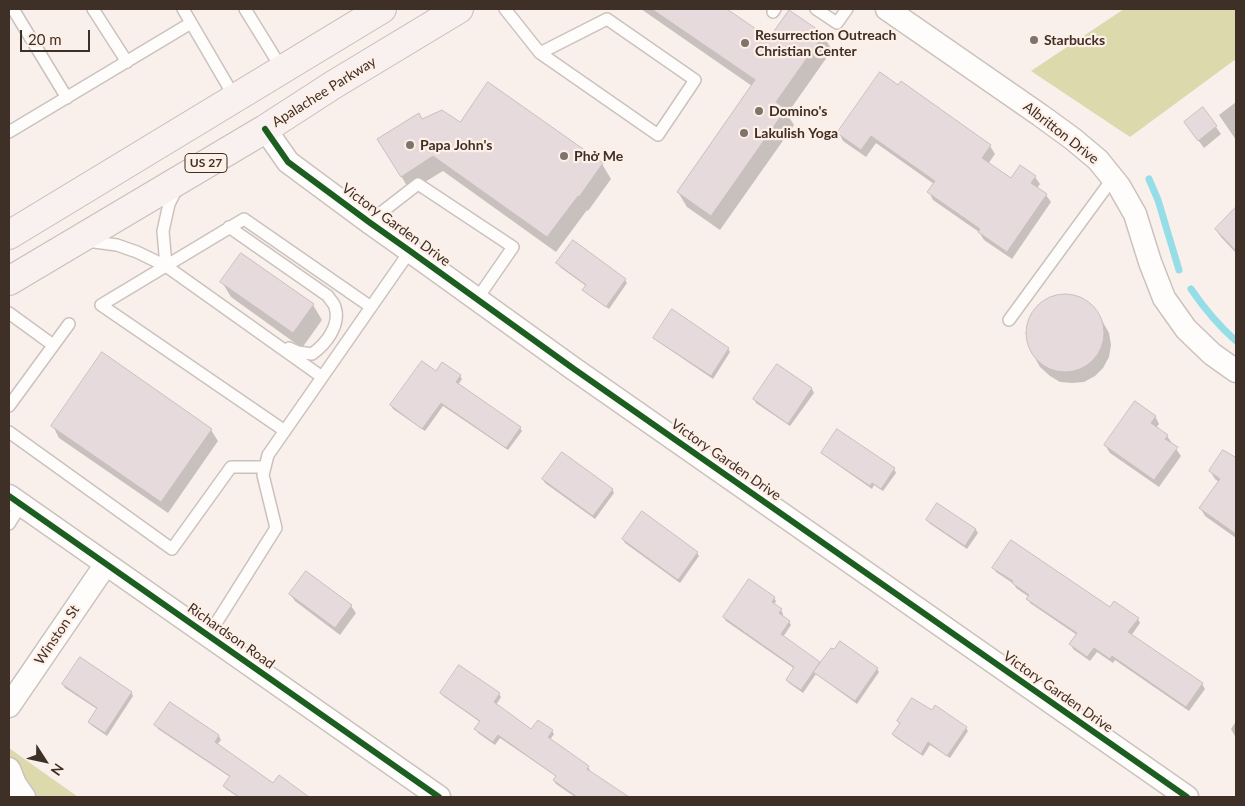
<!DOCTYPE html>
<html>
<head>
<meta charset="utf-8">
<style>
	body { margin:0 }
	#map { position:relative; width:1245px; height:806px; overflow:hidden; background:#f9f0ec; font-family:Lato,sans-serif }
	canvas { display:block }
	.frame { position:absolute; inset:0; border:10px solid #3e2f27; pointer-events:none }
	.north { position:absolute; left:20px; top:736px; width:50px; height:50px; -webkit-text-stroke:4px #feefe7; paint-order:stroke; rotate:125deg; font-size:14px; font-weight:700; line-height:20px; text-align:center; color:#3e2f27 }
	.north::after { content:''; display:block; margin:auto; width:18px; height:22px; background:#3e2f27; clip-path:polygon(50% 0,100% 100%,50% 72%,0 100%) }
	.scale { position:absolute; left:20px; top:30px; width:70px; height:22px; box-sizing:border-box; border:2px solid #3e2f27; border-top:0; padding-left:6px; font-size:15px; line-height:18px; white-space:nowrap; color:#3e2f27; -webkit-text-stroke:4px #feefe7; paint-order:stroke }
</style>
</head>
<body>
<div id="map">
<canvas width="1245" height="806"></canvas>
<div class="frame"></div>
<div class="north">N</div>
<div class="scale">20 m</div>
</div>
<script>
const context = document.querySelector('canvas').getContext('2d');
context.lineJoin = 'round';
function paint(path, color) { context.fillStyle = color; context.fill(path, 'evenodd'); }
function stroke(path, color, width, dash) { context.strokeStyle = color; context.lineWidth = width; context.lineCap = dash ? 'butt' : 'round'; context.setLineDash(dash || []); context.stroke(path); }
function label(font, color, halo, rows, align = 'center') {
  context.font = font + ' Lato,sans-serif'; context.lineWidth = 4.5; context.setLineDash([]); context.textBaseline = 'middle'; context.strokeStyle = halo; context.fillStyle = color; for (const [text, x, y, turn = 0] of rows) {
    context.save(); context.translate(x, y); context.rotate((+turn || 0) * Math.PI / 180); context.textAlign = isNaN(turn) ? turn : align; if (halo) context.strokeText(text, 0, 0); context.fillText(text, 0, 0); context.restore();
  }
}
paint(new Path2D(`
	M 1124,9 L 1236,9 L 1236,59 L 1130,137 L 1031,71 Z
	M 9,748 L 78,797 L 9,797 Z`), '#dcd9ac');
paint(new Path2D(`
	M 641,9 L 725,9 L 769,40 L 823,35 L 832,50 L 787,114 L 794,125 L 720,230 L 687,207 L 678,192 L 752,86 Z
	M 901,83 L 990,146 L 995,154 L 988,164 L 1012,180 L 1035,177 L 1040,184 L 1037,188 L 1046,195 L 1051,202 L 1012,259 L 984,240 L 979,232 L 933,200 L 929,192 L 934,184 L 876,143 L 866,157 L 843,141 L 839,133 L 899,87 Z
	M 1236,102 L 1236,140 L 1219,115 Z
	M 1203,109 L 1221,134 L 1204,148 L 1185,122 Z
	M 460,124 L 602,164 L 611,179 L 588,211 L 587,210 L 556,252 L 443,171 L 410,191 L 388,154 Z
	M 1232,214 L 1236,218 L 1236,253 L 1221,237 L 1216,230 Z
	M 558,263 L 625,280 L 627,283 L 609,309 L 586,293 L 584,290 L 586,286 L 560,267 Z
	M 222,282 L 313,305 L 322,320 L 302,348 L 231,297 Z
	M 1063,294 L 1076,296 L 1088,302 L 1096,310 L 1109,333 L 1111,345 L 1109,357 L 1103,368 L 1095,376 L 1084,382 L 1072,383 L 1060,382 L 1050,376 L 1040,367 L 1033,354 L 1028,342 L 1027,329 L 1031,316 L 1039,305 L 1050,298 Z
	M 655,338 L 728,349 L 730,352 L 713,379 L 657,341 Z
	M 777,366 L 812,389 L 814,393 L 790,426 L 756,403 L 754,399 Z
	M 436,373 L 460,376 L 462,379 L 458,385 L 520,428 L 522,431 L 508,450 L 443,406 L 425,431 L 393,409 L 391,405 Z
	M 1155,416 L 1159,424 L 1156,428 L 1167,436 L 1181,456 L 1159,487 L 1110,453 L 1105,445 Z
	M 53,426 L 211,430 L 218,441 L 168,513 L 59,438 Z
	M 1224,451 L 1236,460 L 1236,538 L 1205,516 L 1201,509 L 1219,482 L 1215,479 L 1210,471 Z
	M 823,453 L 894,469 L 896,473 L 883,491 L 874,485 L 872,489 L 825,456 Z
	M 543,479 L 612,489 L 614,493 L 595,519 L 545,483 Z
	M 938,504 L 976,530 L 978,533 L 967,549 L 929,523 L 927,520 Z
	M 623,539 L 697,553 L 699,556 L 680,583 L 625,543 Z
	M 994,568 L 1138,619 L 1140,623 L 1131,636 L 1202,684 L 1205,689 L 1189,711 L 1115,660 L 1113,663 L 1097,652 L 1090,661 L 1073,649 L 1071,644 L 1077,635 L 1030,603 L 1028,599 L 1029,597 L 1016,588 L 1014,584 L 996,572 Z
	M 290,594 L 351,606 L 356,613 L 340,635 L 295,601 Z
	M 774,598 L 776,601 L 774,605 L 781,610 L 783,614 L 782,616 L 789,622 L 791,625 L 783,637 L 820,665 L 834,651 L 877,669 L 879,672 L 857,704 L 816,674 L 803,693 L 789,683 L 787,680 L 795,669 L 726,621 L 724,617 Z
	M 63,684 L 131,692 L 133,696 L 107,736 L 91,725 L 89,722 L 97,709 L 65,688 Z
	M 441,693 L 499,694 L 501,697 L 496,705 L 532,730 L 552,731 L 554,734 L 550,740 L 588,767 L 590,770 L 589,772 L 626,797 L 575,797 L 556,784 L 554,781 L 557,777 L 500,738 L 495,745 L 478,733 L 476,729 L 480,722 L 443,696 Z
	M 170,704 L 219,736 L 221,740 L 217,745 L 273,785 L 303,796 L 302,797 L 238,797 L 226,789 L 224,786 L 230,777 L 158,729 L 156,725 Z
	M 935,707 L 966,728 L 968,731 L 950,758 L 930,745 L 923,756 L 895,737 L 893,734 L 900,724 L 898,721 L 932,712 Z
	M 1236,721 L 1236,738 L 1231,729 Z`), '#0003');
stroke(new Path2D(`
	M 1149,179 L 1158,200 L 1179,270
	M 1191,289 C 1204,308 1219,326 1236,341`), '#95dee7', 7);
const building = new Path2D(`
	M 652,9 L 727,9 L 769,38 L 789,10 L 824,34 L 776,102 L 786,109 L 711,216 L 677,192 L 755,80 Z
	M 880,72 L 898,85 L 901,81 L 991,145 L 982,158 L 1011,178 L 1020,165 L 1036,176 L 1031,183 L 1047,194 L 1007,252 L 978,232 L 980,229 L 927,192 L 935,181 L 871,136 L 861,150 L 837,133 Z
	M 488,82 L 603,163 L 579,197 L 578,196 L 547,237 L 433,156 L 401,177 L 377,139 L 419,113 L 422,119 L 442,110 L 460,122 Z
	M 1203,107 L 1217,126 L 1198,141 L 1184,122 Z
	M 1236,207 L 1236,251 L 1215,229 Z
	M 573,240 L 626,279 L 606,307 L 582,290 L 586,285 L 556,263 Z
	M 241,253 L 314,304 L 293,333 L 220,282 Z
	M1026 333a39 39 0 1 1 78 0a39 39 0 1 1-78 0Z
	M 672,309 L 729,348 L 711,376 L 653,338 Z
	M 102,352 L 212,429 L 161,502 L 51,426 Z
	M 422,361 L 436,371 L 442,362 L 461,375 L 456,382 L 521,427 L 506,448 L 441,403 L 422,429 L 390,405 Z
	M 777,364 L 812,388 L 788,424 L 753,399 Z
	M 1135,401 L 1156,416 L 1151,423 L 1168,435 L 1165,439 L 1178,447 L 1154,480 L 1104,445 Z
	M 837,429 L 895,468 L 881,489 L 872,483 L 870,486 L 821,453 Z
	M 1223,450 L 1235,457 L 1236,455 L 1236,534 L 1199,508 L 1220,479 L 1209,471 Z
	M 562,452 L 613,489 L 593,516 L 542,479 Z
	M 937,503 L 976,529 L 965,546 L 926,520 Z
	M 642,511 L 698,552 L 678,580 L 622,539 Z
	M 1011,540 L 1110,607 L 1114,601 L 1139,618 L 1128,632 L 1203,683 L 1186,707 L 1112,656 L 1110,659 L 1094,648 L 1087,657 L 1069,644 L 1077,633 L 1026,599 L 1029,595 L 1012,583 L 1013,581 L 992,568 Z
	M 306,571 L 352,605 L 335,628 L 289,594 Z
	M 749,579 L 775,597 L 772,602 L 782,609 L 779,613 L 790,621 L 781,634 L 820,662 L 801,690 L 786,680 L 794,667 L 723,617 Z
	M 840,641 L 878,668 L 855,701 L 813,672 L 831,648 L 834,649 Z
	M 80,657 L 132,692 L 105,733 L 88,722 L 97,708 L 62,684 Z
	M 459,665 L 500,693 L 494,702 L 531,729 L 538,720 L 553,730 L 548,737 L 589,766 L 587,769 L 629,797 L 577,797 L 553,780 L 556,776 L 498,735 L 493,742 L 474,729 L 480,721 L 440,693 Z
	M 912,698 L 932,710 L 935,705 L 967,727 L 947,756 L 928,742 L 921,754 L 892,734 L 900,723 L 897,721 Z
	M 170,702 L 219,735 L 215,742 L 273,783 L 279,775 L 309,797 L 239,797 L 223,786 L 230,776 L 154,725 Z`);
paint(building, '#e7dadd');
stroke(building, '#c9bec1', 1);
const service = new Path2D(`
	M 13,9 L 67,98
	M 93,9 L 127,62
	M 183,9 L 235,98
	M 245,9 L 282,69
	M 505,9 L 540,53 L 658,135 L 695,80 L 607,19 L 540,53
	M 816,9 L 837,23 L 847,9
	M 773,12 L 775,9
	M 9,132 L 191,23
	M 369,222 L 418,184 L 513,247 L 477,299
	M 229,227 L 328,296 C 330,300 334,303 335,307 C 341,325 326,344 312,354 L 298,352 L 289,348
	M 87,241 L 117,245 L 137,252 L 166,266 L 322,377
	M 166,266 L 163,231 L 169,204 L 177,188
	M 9,313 L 53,345
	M 1009,320 L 1113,178
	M 9,406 L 69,324
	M 285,431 L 101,305 L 244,219 L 371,307
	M 9,432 L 172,549 L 231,467 L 265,467
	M 9,524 L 21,505
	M 208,636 L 276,528 L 263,475 L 268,455 L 410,251`);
const minor = new Path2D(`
	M 887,9 L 1040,115 L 1073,139 L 1098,160 L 1119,186 L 1135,214 L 1150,262 L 1164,298 L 1186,329 L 1212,354 L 1236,371
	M 265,129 L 288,162 L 369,222 L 410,251 L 574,369 L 1187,797
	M 9,496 L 439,797
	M 9,706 L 106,564
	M 9,769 L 15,784 L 24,797`);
const primary = new Path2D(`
	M 9,235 L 382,9
	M 9,281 L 265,129 L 333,85 L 459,9`);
stroke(service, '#ccc2bd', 14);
stroke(minor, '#ccc2bd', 25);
stroke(primary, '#cbbcb8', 30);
stroke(service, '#fefdfc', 11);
stroke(minor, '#fefdfc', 22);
stroke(primary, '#f8f1ef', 28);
stroke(new Path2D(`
	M 265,129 L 288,162 L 369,222 L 410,251 L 574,369 L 1187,797
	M 9,496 L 439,797`), '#1b5e20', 6);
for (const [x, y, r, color] of [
	[1034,40,5,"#7f736c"],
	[745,43,5,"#7f736c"],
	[759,111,5,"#7f736c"],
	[744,133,5,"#7f736c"],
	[410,145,5,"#7f736c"],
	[564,156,5,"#7f736c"]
]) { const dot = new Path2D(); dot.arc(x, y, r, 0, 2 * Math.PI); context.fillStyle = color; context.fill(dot); stroke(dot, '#feefe7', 2); }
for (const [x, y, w] of [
	[206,163,42]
]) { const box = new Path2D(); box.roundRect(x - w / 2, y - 9.5, w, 19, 4); context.fillStyle = '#feefe7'; context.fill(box); stroke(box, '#3e2f27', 1); }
label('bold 12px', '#3e2f27', null, [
	["US 27",206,163]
]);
label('bold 14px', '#3e2f27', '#feefe7', [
	["Resurrection Outreach",755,35],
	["Christian Center",755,51],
	["Starbucks",1044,40],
	["Domino's",769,111],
	["Lakulish Yoga",754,133],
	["Papa John's",420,145],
	["Phở Me",574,156]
], 'left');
label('14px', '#3e2f27', '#feefe7', [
	["Apalachee Parkway",324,92,-32],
	["Albritton Drive",1061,133,38],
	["Victory Garden Drive",396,225,36],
	["Victory Garden Drive",726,460,35],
	["Winston St",57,635,-56],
	["Richardson Road",231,636,35],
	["Victory Garden Drive",1058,692,35]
]);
</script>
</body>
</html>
